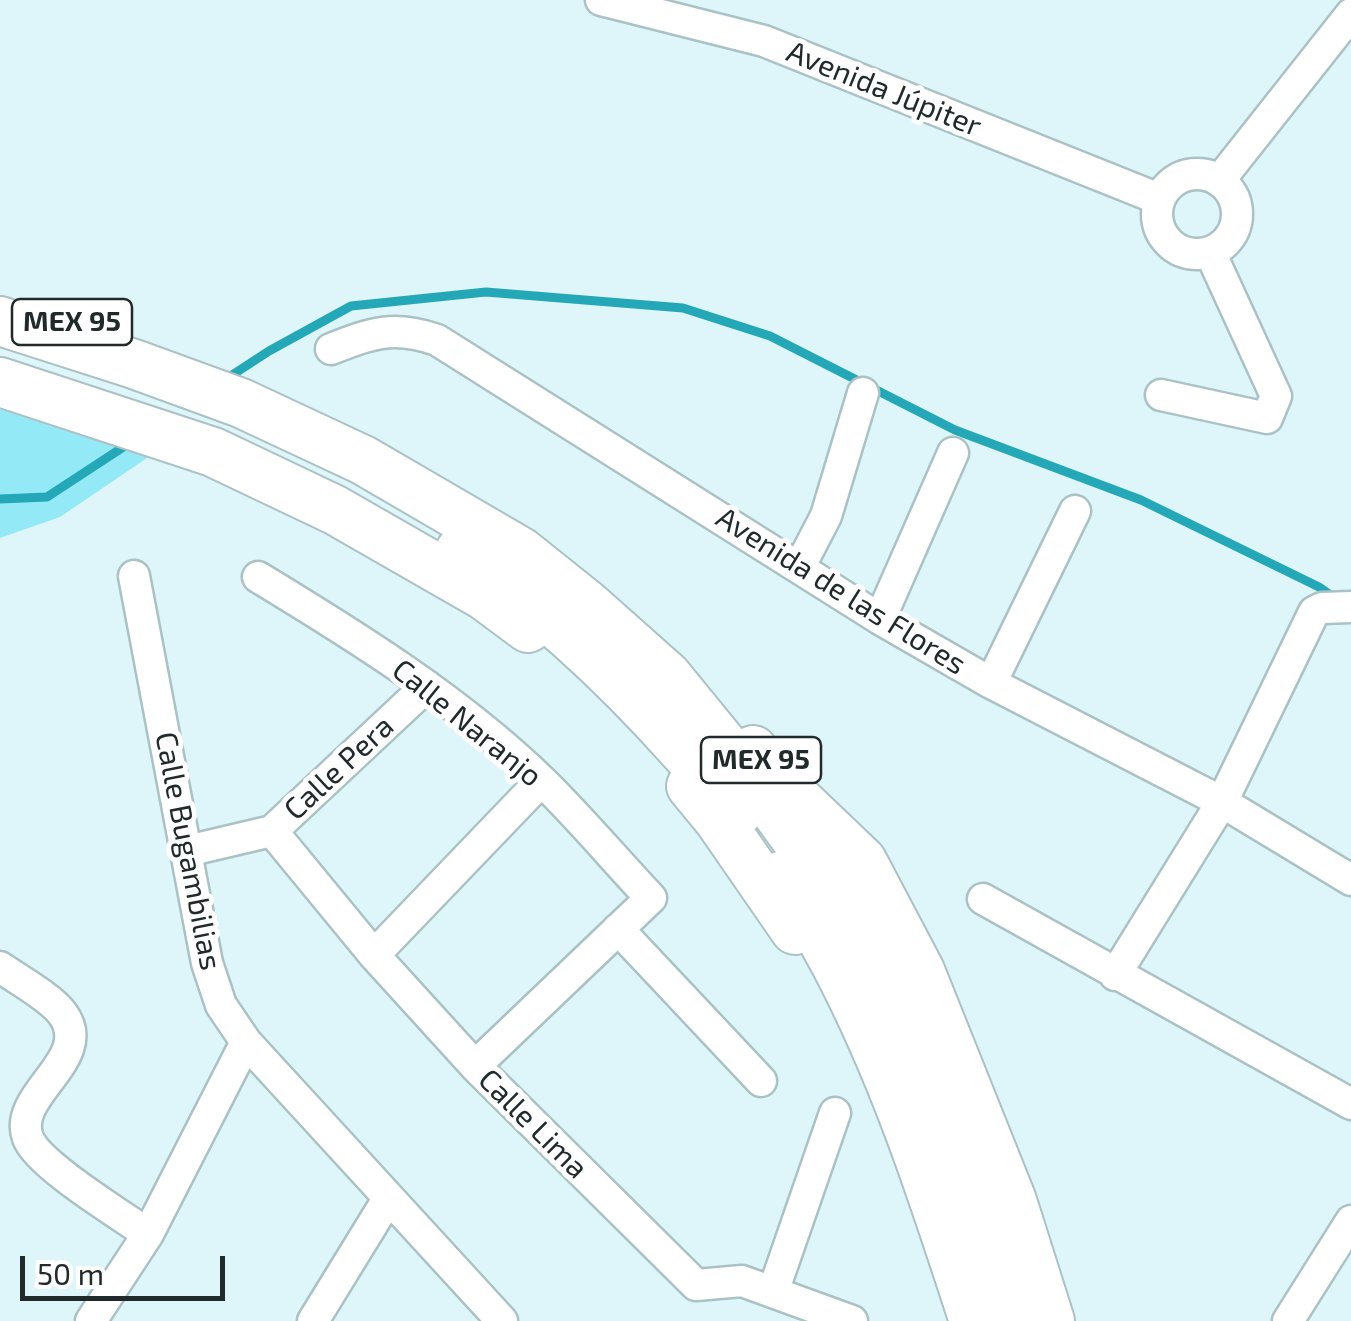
<!DOCTYPE html>
<html>
<head>
<meta charset="utf-8">
<style>
	body { margin:0 }
	#map { position:relative; width:1351px; height:1321px; overflow:hidden; background:#def6fa; font-family:"Exo 2",sans-serif }
	canvas { display:block }
	.scale { position:absolute; left:20px; top:1256px; width:205px; height:45px; box-sizing:border-box; border:5px solid #212a2b; border-top:0; padding-left:12px; font-size:30px; line-height:35px; white-space:nowrap; color:#212a2b; -webkit-text-stroke:8px #fff; paint-order:stroke }
</style>
</head>
<body>
<div id="map">
<canvas width="1351" height="1321"></canvas>
<div class="scale">50 m</div>
</div>
<script>
const context = document.querySelector('canvas').getContext('2d');
context.lineJoin = 'round';
function paint(path, color) { context.fillStyle = color; context.fill(path, 'evenodd'); }
function stroke(path, color, width, dash) { context.strokeStyle = color; context.lineWidth = width; context.lineCap = dash ? 'butt' : 'round'; context.setLineDash(dash || []); context.stroke(path); }
function label(font, color, halo, rows, align = 'center') {
  context.font = font + ' "Exo 2",sans-serif'; context.lineWidth = 10; context.setLineDash([]); context.textBaseline = 'middle'; context.strokeStyle = halo; context.fillStyle = color; for (const [text, x, y, turn = 0] of rows) {
    context.save(); context.translate(x, y); context.rotate((+turn || 0) * Math.PI / 180); context.textAlign = isNaN(turn) ? turn : align; if (halo) context.strokeText(text, 0, 0); context.fillText(text, 0, 0); context.restore();
  }
}
paint(new Path2D(`
	M 0,409 L 150,456 L 60,517 L 0,538 Z`), '#93e9f5');
stroke(new Path2D(`
	M 223,381 L 269,351 L 351,306 L 486,292 L 683,308 L 770,336 L 955,430 L 1141,500 L 1319,587 L 1333,597
	M 0,499 L 47,497 L 131,442`), '#24a8b8', 9);
const minor = new Path2D(`
	M 601,0 L 764,41 L 1159,199
	M1157 214a40 40 0 1 1 80 0a40 40 0 1 1-80 0Z
	M 1219,181 L 1351,14
	M 331,349 C 372,333 393,325 437,340 L 880,619 L 991,683 L 1222,802 L 1351,880
	M 1161,395 L 1267,418 L 1276,396 L 1210,252
	M 800,566 L 826,516 L 863,393
	M 134,576 L 207,963 L 221,1005 L 246,1042 L 502,1321
	M 258,577 C 357,637 458,700 542,781 C 580,818 615,860 651,898 L 475,1066
	M 880,619 L 953,453
	M 991,683 L 1075,511
	M 272,831 L 374,955 L 475,1066 L 696,1285 L 742,1281 L 852,1321
	M 187,851 L 272,831 L 427,686
	M 983,899 L 1351,1104
	M 618,929 L 761,1081
	M 374,955 L 541,781
	M 0,967 C 17,979 50,997 62,1013 C 97,1059 11,1094 28,1138 C 38,1165 121,1215 148,1234
	M 1115,975 L 1222,802 L 1314,612 L 1322,608 L 1351,607
	M 773,1292 L 835,1113
	M 91,1321 L 148,1234 L 246,1042
	M 313,1321 L 388,1199
	M 1288,1321 L 1351,1221`);
const primary = new Path2D(`
	M 0,382 L 213,452 L 335,510 L 485,596 L 528,628
	M 753,750 L 775,778 L 862,861 L 920,971 L 1012,1201 L 1050,1321
	M 691,786 L 719,820 L 795,930`);
const trunk = new Path2D(`
	M 0,321 L 134,364 L 241,403 L 363,460 L 521,552 L 586,604 L 667,676 L 761,791 L 823,876 L 879,968 L 935,1081 L 1020,1321
	M 460,551 C 543,606 616,675 682,749 C 701,770 722,790 738,812
	M 783,875 C 803,902 818,932 834,961 C 895,1076 934,1198 974,1321`);
stroke(minor, '#abc2c5', 35);
stroke(primary, '#abc2c5', 52);
stroke(trunk, '#abc2c5', 52);
stroke(minor, '#fff', 30);
stroke(primary, '#fff', 48);
stroke(trunk, '#fff', 48);
for (const [x, y, w] of [
	[72,322,120],
	[761,760,120]
]) { const box = new Path2D(); box.roundRect(x - w / 2, y - 23, w, 46, 8); context.fillStyle = '#fff'; context.fill(box); stroke(box, '#212a2b', 2.5); }
label('bold 28px', '#212a2b', null, [
	["MEX 95",72,322],
	["MEX 95",761,760]
]);
label('30px', '#212a2b', '#fff', [
	["Avenida Júpiter",884,89,22],
	["Avenida de las Flores",841,591,32],
	["Calle Naranjo",467,723,39],
	["Calle Pera",339,768,-43],
	["Calle Bugambilias",188,851,79],
	["Calle Lima",533,1124,45]
]);
</script>
</body>
</html>
